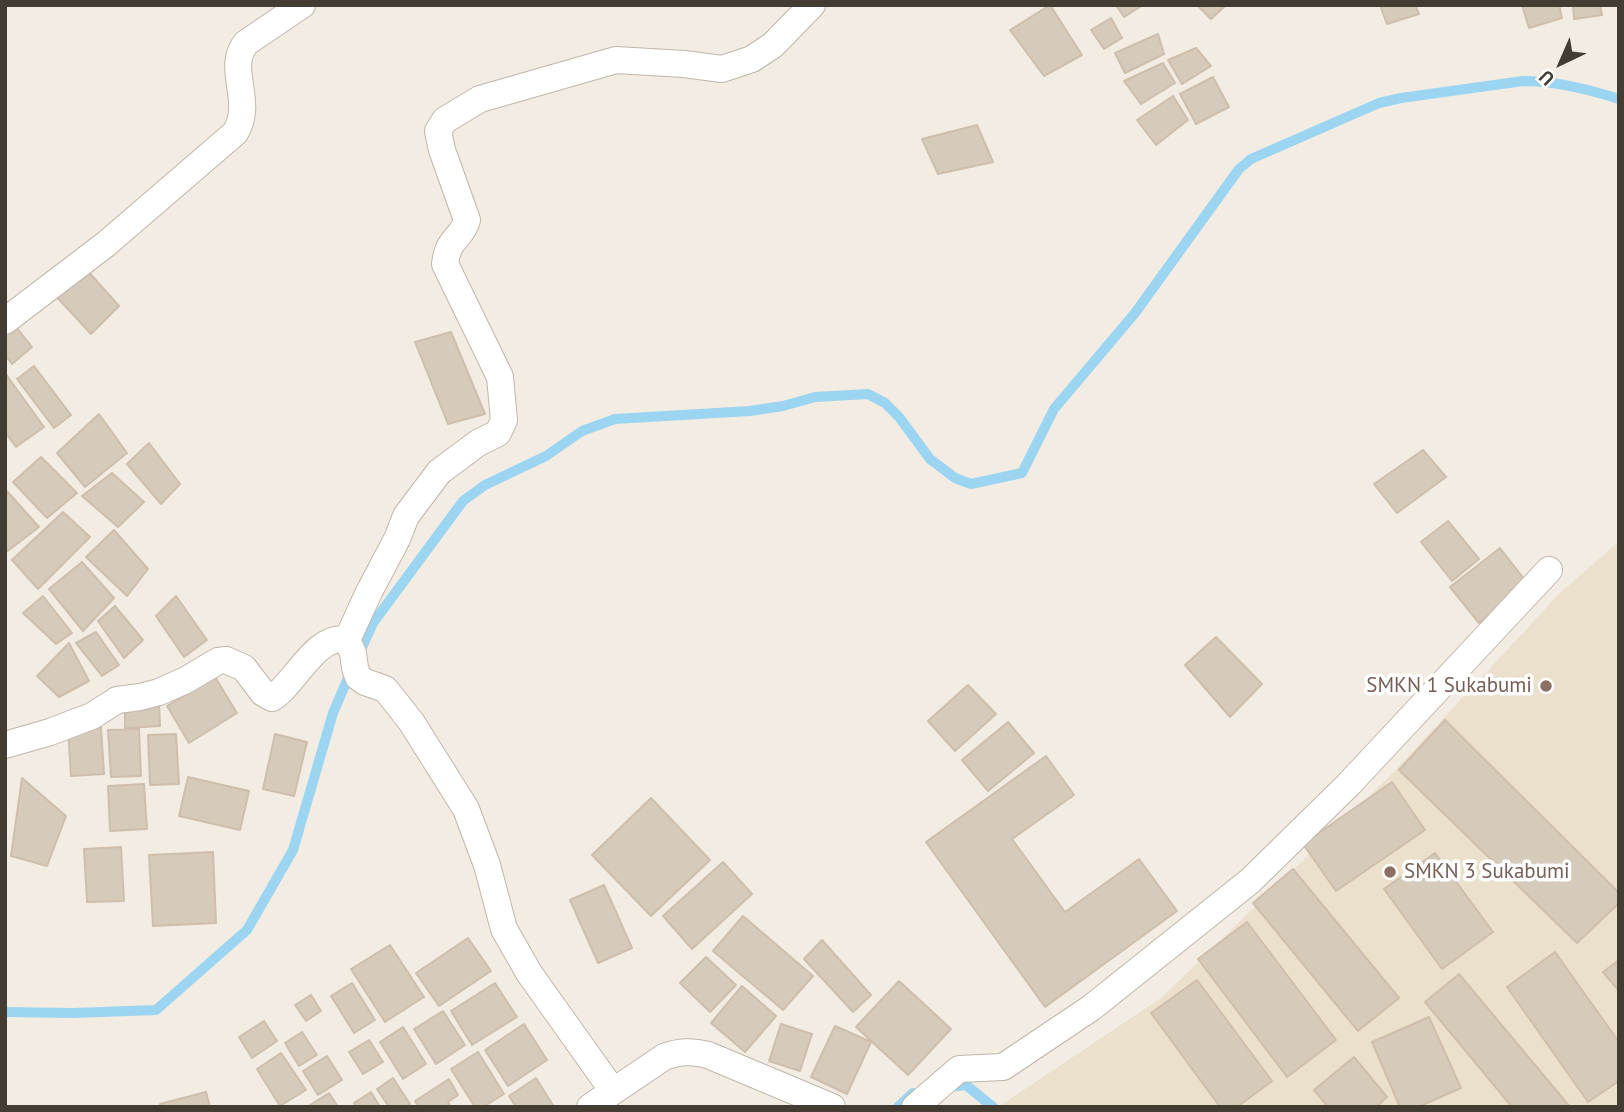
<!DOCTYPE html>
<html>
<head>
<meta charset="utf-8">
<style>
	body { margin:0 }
	#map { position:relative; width:1624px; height:1112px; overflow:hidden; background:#f2ece3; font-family:"PT Sans",sans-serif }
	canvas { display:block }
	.frame { position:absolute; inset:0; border:7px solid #433c33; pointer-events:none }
	.north { position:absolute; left:1526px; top:28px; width:70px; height:70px; -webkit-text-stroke:5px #fff; paint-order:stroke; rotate:224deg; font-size:19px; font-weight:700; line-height:28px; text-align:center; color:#433c33 }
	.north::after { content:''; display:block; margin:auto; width:24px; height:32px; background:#433c33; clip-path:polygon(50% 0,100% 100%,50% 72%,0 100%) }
</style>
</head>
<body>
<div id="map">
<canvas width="1624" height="1112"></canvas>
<div class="frame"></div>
<div class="north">U</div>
</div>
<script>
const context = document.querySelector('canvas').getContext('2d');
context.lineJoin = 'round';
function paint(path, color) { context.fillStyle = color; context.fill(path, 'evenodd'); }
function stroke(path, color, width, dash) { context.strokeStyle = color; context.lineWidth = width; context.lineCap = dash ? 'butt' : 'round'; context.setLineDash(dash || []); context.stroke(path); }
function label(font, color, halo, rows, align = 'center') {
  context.font = font + ' "PT Sans",sans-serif'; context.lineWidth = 7; context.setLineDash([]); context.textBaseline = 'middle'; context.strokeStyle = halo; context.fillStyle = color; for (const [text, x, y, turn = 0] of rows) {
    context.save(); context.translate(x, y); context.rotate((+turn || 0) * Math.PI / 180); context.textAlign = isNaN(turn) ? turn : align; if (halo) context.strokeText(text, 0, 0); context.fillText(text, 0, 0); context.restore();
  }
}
paint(new Path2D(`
	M 1619,541 L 1619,1107 L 998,1107 L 1161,998 L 1387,779 L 1559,594 Z`), '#ebe0cc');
stroke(new Path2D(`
	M 359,654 L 373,623 L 463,501 L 485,485 L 546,456 L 582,431 L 615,419 L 750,411 L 783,406 L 815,397 L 868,394 L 885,403 L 899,417 L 930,459 L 955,478 L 971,484 L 1022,473 L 1054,409 L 1135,313 L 1239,169 L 1251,159 L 1379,103 L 1401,98 L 1523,81 C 1556,81 1588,89 1619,99
	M 5,1012 L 73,1013 L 156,1010 L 247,930 L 293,850 L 333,713 L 351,671
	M 948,1087 L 966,1085 L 993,1107
	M 898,1107 L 913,1093`), '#9cd5f1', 10);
const building = new Path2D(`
	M 1050,5 L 1082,55 L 1044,76 L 1010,30 Z
	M 1116,5 L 1143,5 L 1124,17 Z
	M 1197,5 L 1225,5 L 1225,6 L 1211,19 Z
	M 1380,5 L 1415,5 L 1419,14 L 1387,24 Z
	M 1522,5 L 1559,5 L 1562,18 L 1529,28 Z
	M 1573,5 L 1600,5 L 1602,15 L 1574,19 Z
	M 1111,18 L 1122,38 L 1104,49 L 1091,30 Z
	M 1158,34 L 1164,54 L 1125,73 L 1115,53 Z
	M 1196,48 L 1211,66 L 1182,84 L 1168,60 Z
	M 1163,63 L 1175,83 L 1141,104 L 1124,81 Z
	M 1213,77 L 1229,107 L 1196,124 L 1180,94 Z
	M 1173,96 L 1188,120 L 1156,145 L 1137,120 Z
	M 977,125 L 993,162 L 938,174 L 922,139 Z
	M 85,268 L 119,306 L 91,334 L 54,294 Z
	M 13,323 L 32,347 L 12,364 L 5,355 L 5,329 Z
	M 451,332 L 485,414 L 448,424 L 415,342 Z
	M 34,366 L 71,415 L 54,428 L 17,379 Z
	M 5,373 L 44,427 L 16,447 L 5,432 Z
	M 99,414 L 127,453 L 85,487 L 57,453 Z
	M 149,443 L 180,484 L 161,504 L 127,464 Z
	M 1423,450 L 1446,477 L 1397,513 L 1374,484 Z
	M 41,457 L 77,493 L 47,518 L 13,482 Z
	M 112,473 L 144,502 L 118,527 L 82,496 Z
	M 5,489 L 39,527 L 5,553 Z
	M 63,512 L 90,537 L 38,589 L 12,560 Z
	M 1448,521 L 1479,559 L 1452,581 L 1421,542 Z
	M 114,530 L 148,569 L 127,596 L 86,557 Z
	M 1500,548 L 1528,584 L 1479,623 L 1450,587 Z
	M 82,562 L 114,598 L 83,631 L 49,589 Z
	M 43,596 L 72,633 L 56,644 L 23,613 Z
	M 176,596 L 207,640 L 184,657 L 156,616 Z
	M 115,606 L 143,640 L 124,658 L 98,621 Z
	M 96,632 L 119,665 L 102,676 L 76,643 Z
	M 1216,637 L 1262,684 L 1230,717 L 1185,665 Z
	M 69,643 L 89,681 L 59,697 L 37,676 Z
	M 215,677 L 237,713 L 189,743 L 167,706 Z
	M 968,685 L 996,714 L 955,751 L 928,721 Z
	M 159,700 L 160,726 L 125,728 L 125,701 Z
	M 1445,720 L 1619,893 L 1619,903 L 1577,943 L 1399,770 Z
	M 1008,722 L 1034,753 L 988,791 L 962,760 Z
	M 101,727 L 104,774 L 71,776 L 68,728 Z
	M 139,729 L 141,776 L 111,777 L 108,730 Z
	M 176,734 L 179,784 L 150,785 L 148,735 Z
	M 275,734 L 307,742 L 294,796 L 263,789 Z
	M 1046,756 L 1074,795 L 1012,839 L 1065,912 L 1139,859 L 1177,911 L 1045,1007 L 926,842 Z
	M 188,777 L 249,791 L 240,830 L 179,816 Z
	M 22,778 L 66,816 L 47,866 L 11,856 Z
	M 1392,782 L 1425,830 L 1336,891 L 1303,844 Z
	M 144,784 L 147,829 L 110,831 L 108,786 Z
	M 651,798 L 710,860 L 651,916 L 592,855 Z
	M 121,847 L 124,901 L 87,902 L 84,849 Z
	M 213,852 L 216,923 L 153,926 L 149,855 Z
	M 1435,853 L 1493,932 L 1442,969 L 1384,889 Z
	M 723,862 L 752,894 L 692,949 L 663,916 Z
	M 1293,869 L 1399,998 L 1358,1031 L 1253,903 Z
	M 604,885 L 632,948 L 598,963 L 570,900 Z
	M 743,916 L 813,976 L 783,1010 L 713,951 Z
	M 1247,922 L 1336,1040 L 1287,1077 L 1198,959 Z
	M 468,938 L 491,971 L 439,1006 L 416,973 Z
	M 822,940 L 871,995 L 853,1012 L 804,959 Z
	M 390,945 L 424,997 L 385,1022 L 351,969 Z
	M 1555,952 L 1619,1042 L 1619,1081 L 1588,1102 L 1507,987 Z
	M 706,957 L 736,985 L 710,1012 L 680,983 Z
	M 1619,960 L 1619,991 L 1603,972 Z
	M 1459,974 L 1570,1107 L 1512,1107 L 1425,1002 Z
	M 1197,980 L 1272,1081 L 1237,1107 L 1220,1107 L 1151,1013 Z
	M 899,981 L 951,1029 L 908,1075 L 856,1027 Z
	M 352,983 L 375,1020 L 354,1033 L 331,996 Z
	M 495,983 L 517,1017 L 472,1045 L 451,1011 Z
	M 742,986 L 776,1016 L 745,1052 L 711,1023 Z
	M 311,995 L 321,1011 L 306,1021 L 295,1005 Z
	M 443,1011 L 465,1045 L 436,1064 L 414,1029 Z
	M 1429,1017 L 1461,1088 L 1418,1107 L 1400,1107 L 1372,1042 Z
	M 264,1021 L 277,1041 L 252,1058 L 239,1037 Z
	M 524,1024 L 547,1060 L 508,1086 L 485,1050 Z
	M 781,1024 L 812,1034 L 800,1071 L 769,1061 Z
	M 835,1026 L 871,1042 L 847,1094 L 811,1077 Z
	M 403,1027 L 426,1064 L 403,1079 L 380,1042 Z
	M 302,1032 L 317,1055 L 299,1066 L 285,1043 Z
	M 369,1040 L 383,1062 L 363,1074 L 349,1052 Z
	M 478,1052 L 504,1094 L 483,1107 L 475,1107 L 451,1069 Z
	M 281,1053 L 306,1090 L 280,1106 L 257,1069 Z
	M 327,1056 L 342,1080 L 318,1095 L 303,1071 Z
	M 1354,1057 L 1387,1097 L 1376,1107 L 1328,1107 L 1314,1090 Z
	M 393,1078 L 410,1104 L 405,1107 L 389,1107 L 377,1089 Z
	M 536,1078 L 554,1107 L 516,1107 L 509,1096 Z
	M 449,1079 L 458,1095 L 448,1102 L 451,1107 L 419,1107 L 415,1101 Z
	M 206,1092 L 210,1107 L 161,1107 L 160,1104 Z
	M 371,1092 L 380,1107 L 356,1107 L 354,1103 Z
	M 329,1093 L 338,1107 L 307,1107 Z`);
paint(building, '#d6cabb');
stroke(building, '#cebeab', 2);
const minor = new Path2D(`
	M 5,321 L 106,244 L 235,133 C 255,101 225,69 246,43 L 302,5
	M 347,640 L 369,592 L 397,539 L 406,516 L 439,472 L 478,443 L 498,433 L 504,420 L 500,377 L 445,264 C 448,237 462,239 467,220 L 442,150 L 438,131 L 445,120 L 480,99 L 616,60 L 684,64 L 722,69 L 752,59 L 773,45 L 812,5
	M 347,640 L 353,653 L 355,668 L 358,677 L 365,682 L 385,689 L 391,696 L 412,723 L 466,809 L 487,865 L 504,929 L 529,973 L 613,1091
	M 5,745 L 50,732 L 92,716 L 117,700 L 140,697 L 159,692 L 186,680 L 218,661 L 226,660 L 244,668 L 263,693 L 272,698 C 294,685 317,632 347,640
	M 590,1107 L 664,1057 C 680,1051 691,1051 708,1055 L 832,1107
	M 915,1107 L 959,1069 L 1003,1067 L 1091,1008 L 1250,881 L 1348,785 L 1549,570`);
stroke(minor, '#c0b6a8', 28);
stroke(minor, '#fff', 26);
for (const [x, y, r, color] of [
	[1546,686,7,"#8d6e63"],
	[1390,872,7,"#8d6e63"]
]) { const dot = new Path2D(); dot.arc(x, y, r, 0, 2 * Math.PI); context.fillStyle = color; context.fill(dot); stroke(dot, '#fff', 2.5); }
label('21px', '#785e54', '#fff', [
	["SMKN 1 Sukabumi",1532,686],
	["SMKN 3 Sukabumi",1404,872,"left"]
], 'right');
</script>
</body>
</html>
